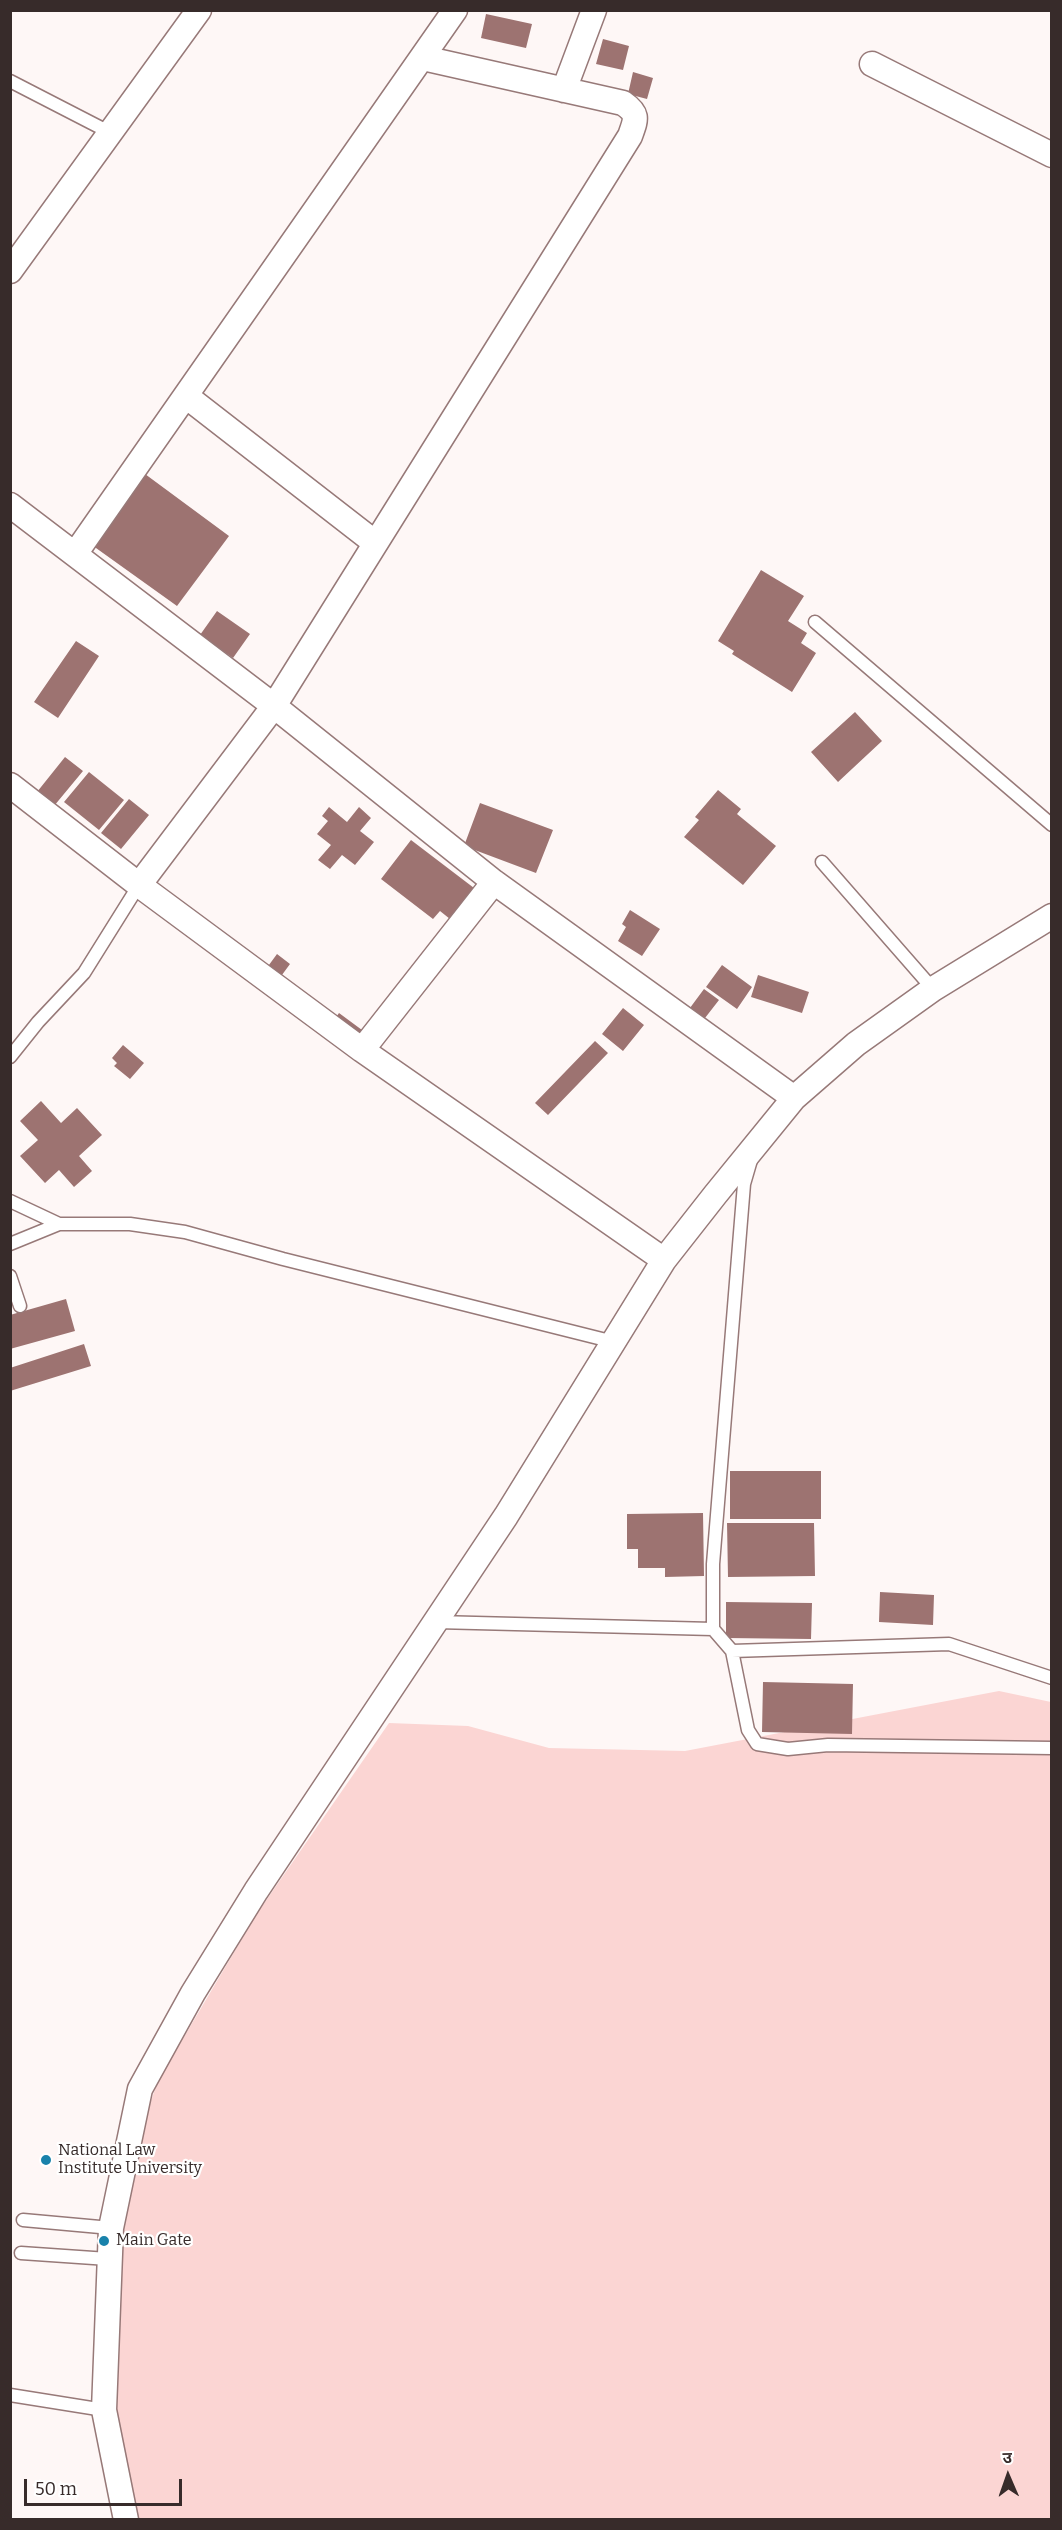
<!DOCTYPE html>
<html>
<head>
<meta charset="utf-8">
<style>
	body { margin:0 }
	#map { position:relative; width:1062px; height:2530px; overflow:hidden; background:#fef7f6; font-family:Bitter,"Noto Sans Devanagari",serif }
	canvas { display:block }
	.frame { position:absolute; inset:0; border:12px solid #372b2a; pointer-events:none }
	.north { position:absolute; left:978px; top:2446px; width:60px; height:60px; -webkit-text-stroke:4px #fff; paint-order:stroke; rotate:358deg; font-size:16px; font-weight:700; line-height:24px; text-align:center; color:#372b2a }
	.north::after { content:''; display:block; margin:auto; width:21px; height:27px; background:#372b2a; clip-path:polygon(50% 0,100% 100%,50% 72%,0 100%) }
	.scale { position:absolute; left:24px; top:2479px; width:158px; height:27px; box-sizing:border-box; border:3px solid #372b2a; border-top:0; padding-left:8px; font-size:18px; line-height:21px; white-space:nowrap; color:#372b2a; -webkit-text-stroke:4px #fff; paint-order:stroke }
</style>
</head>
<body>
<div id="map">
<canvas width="1062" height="2530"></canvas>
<div class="frame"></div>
<div class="north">उ</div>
<div class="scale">50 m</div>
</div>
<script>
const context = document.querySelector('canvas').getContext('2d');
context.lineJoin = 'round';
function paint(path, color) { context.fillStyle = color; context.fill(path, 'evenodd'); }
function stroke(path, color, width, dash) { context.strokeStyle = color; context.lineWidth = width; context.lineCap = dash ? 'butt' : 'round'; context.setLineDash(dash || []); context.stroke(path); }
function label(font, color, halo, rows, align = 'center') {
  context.font = font + ' Bitter,serif'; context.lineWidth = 4.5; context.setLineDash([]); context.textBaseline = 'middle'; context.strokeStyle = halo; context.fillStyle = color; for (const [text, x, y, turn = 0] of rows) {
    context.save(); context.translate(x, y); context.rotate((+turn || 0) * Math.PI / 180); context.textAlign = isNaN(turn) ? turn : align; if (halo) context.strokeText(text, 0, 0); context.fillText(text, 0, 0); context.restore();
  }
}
paint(new Path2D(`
	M 999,1691 L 1051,1702 L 1051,2519 L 130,2519 L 101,2331 L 112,2211 L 158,2081 L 256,1915 L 389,1723 L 468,1726 L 549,1748 L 685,1751 Z`), '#fbd5d3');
paint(new Path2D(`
	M 486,14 L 532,24 L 526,48 L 481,38 Z
	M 603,39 L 629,46 L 623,70 L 596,64 Z
	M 633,72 L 653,78 L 647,99 L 628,94 Z
	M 145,474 L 229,536 L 177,606 L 89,543 Z
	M 761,570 L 804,596 L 788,621 L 807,633 L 801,643 L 816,653 L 792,692 L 732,654 L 734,651 L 718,641 Z
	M 217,611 L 250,634 L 233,658 L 200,635 Z
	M 76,641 L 99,656 L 58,718 L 34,702 Z
	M 855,712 L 882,741 L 838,782 L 811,752 Z
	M 65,757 L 83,771 L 54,806 L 37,792 Z
	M 89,772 L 124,800 L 99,830 L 64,802 Z
	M 718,790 L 741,809 L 737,814 L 776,846 L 743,885 L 684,837 L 699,820 L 695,817 Z
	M 129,799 L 149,815 L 121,849 L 101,833 Z
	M 480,803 L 553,830 L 536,873 L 464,846 Z
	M 329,807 L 347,822 L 359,807 L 371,818 L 360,831 L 374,842 L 355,865 L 342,855 L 330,869 L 318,860 L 331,845 L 317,834 L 328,821 L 322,816 Z
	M 411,840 L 474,888 L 450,919 L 440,911 L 433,919 L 381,879 Z
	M 630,910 L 660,929 L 642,956 L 618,941 L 626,927 L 622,924 Z
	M 277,954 L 290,964 L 279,979 L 266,969 Z
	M 722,965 L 752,987 L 737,1009 L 706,987 Z
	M 758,975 L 809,992 L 802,1013 L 751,997 Z
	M 704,989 L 719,1000 L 698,1027 L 684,1016 Z
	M 623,1008 L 644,1025 L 623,1051 L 602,1034 Z
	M 339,1013 L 362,1030 L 354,1039 L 332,1023 Z
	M 595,1041 L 608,1053 L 548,1115 L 535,1103 Z
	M 123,1045 L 144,1063 L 130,1079 L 114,1066 L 117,1063 L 112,1058 Z
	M 41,1101 L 61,1123 L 77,1108 L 102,1135 L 79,1156 L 92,1171 L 74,1187 L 59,1170 L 45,1183 L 20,1156 L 38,1140 L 20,1121 Z
	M 66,1299 L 75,1331 L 10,1349 L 10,1315 Z
	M 84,1344 L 91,1366 L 10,1391 L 10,1368 Z
	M 730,1471 L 821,1471 L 821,1519 L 730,1519 Z
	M 703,1513 L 704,1576 L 665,1577 L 665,1568 L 638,1568 L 638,1549 L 627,1549 L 627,1514 Z
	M 727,1523 L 814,1523 L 815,1576 L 728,1577 Z
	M 880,1592 L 934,1595 L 933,1625 L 879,1622 Z
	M 726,1602 L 812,1603 L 811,1639 L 726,1638 Z
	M 763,1682 L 853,1684 L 852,1734 L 762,1732 Z`), '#9d7371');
const service = new Path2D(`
	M 10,81 L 111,133
	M 815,622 L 1052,825
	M 822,862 L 933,989
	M 10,1057 L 38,1022 L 84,973 L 139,885
	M 751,1160 L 744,1184 L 713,1564 L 713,1629 L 732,1651 L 949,1644 L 1052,1678
	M 10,1201 L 59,1224
	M 10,1244 L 59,1224 L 130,1224 L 185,1232 L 283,1259 L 614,1342
	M 10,1276 L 20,1306
	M 436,1622 L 713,1629
	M 732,1651 L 748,1730 L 757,1744 L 788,1749 L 828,1745 L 1052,1748
	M 23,2220 L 111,2228
	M 21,2253 L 108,2259
	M 10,2395 L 104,2410`);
const minor = new Path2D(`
	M 872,64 L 1052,155
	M 564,90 L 594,10
	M 10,271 L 199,10
	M 186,396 L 374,542
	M 10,505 L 274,706 L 494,882 L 794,1098
	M 75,554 L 455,10
	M 10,785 L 139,885 L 362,1050 L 664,1260
	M 139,885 L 274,706 L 630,136 C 636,119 639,114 623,103 L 423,58
	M 362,1050 L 494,882
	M 126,2520 L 104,2410 L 111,2228 L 140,2089 L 193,1993 L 256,1891 L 506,1516 L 664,1260 L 715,1195 L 794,1098 L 856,1044 L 933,989 L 1052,916`);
stroke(service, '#977978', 15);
stroke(minor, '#977978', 27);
stroke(service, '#fff', 12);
stroke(minor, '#fff', 24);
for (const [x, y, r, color] of [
	[46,2160,6,"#1982ab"],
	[104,2241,6,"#1982ab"]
]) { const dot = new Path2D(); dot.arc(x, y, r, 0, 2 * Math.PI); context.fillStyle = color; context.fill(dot); stroke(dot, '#fff', 2); }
label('16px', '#372b2a', '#fff', [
	["National Law",58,2151],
	["Institute University",58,2169],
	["Main Gate",116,2241]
], 'left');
</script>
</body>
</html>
